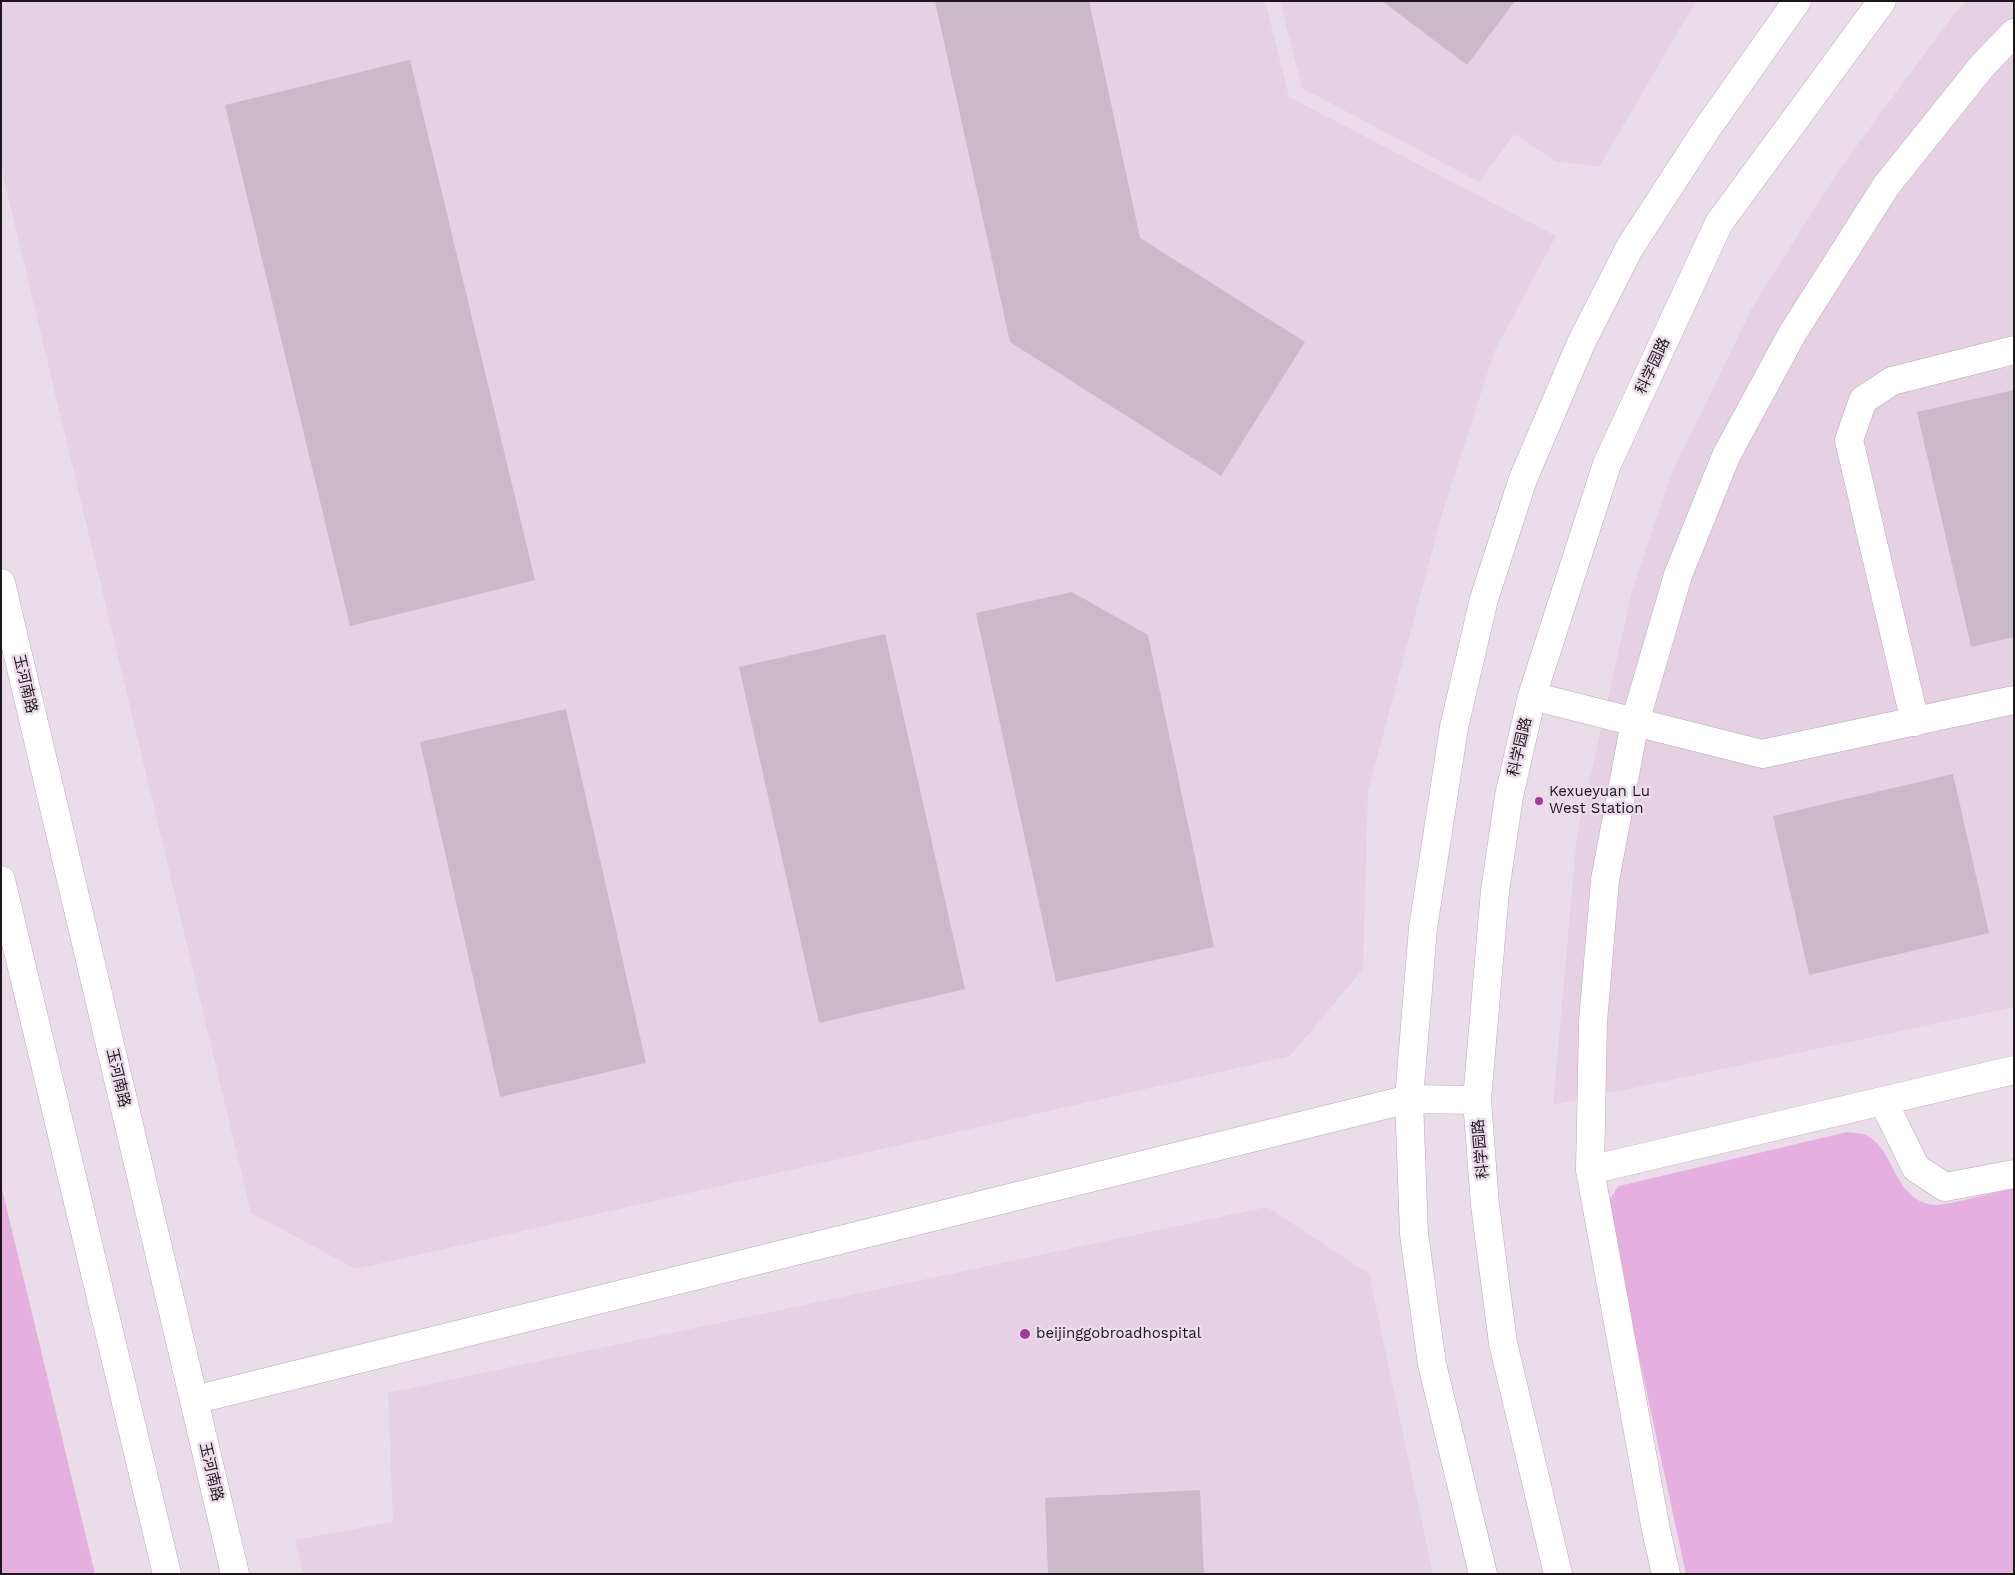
<!DOCTYPE html>
<html>
<head>
<meta charset="utf-8">
<style>
	body { margin:0 }
	#map { position:relative; width:2015px; height:1575px; overflow:hidden; background:#ebdce9; font-family:"Work Sans",sans-serif }
	canvas { display:block }
	.frame { position:absolute; inset:0; border:2px solid #1d171c; pointer-events:none }
</style>
</head>
<body>
<div id="map">
<canvas width="2015" height="1575"></canvas>
<div class="frame"></div>
</div>
<script>
const context = document.querySelector('canvas').getContext('2d');
context.lineJoin = 'round';
function paint(path, color) { context.fillStyle = color; context.fill(path, 'evenodd'); }
function stroke(path, color, width, dash) { context.strokeStyle = color; context.lineWidth = width; context.lineCap = dash ? 'butt' : 'round'; context.setLineDash(dash || []); context.stroke(path); }
function label(font, color, halo, rows, align = 'center') {
  context.font = font + ' "Work Sans","Noto Sans SC",sans-serif'; context.lineWidth = 5; context.setLineDash([]); context.textBaseline = 'middle'; context.strokeStyle = halo; context.fillStyle = color; for (const [text, x, y, turn = 0] of rows) {
    context.save(); context.translate(x, y); context.rotate((+turn || 0) * Math.PI / 180); context.textAlign = isNaN(turn) ? turn : align; if (halo) context.strokeText(text, 0, 0); context.fillText(text, 0, 0); context.restore();
  }
}
paint(new Path2D(`
	M 1,1 L 1265,1 L 1289,97 L 1556,236 L 1495,350 L 1444,507 L 1368,791 L 1363,969 L 1290,1056 L 356,1269 L 251,1213 L 1,167 Z
	M 1280,1 L 1696,1 L 1599,167 L 1555,161 L 1514,134 L 1479,182 L 1302,88 Z
	M 1967,1 L 2014,1 L 2014,1007 L 1553,1105 L 1577,835 L 1632,592 L 1672,473 L 1752,308 L 1839,170 L 1957,10 Z
	M 1267,1207 L 1369,1274 L 1433,1574 L 303,1574 L 295,1540 L 393,1522 L 388,1393 Z`), '#e6d0e3');
paint(new Path2D(`
	M 1847,1132 C 1853,1133 1861,1133 1866,1135 C 1896,1150 1893,1200 1934,1205 C 1946,1206 1999,1191 2014,1188 L 2014,1574 L 1686,1574 L 1606,1204 L 1619,1186 Z
	M 1,1185 L 95,1574 L 1,1574 Z`), '#e5b0e0');
paint(new Path2D(`
	M 935,1 L 1089,1 L 1140,238 L 1305,342 L 1221,476 L 1010,342 Z
	M 1382,1 L 1515,1 L 1467,65 Z
	M 410,60 L 535,580 L 350,626 L 225,105 Z
	M 2014,390 L 2014,637 L 1971,647 L 1917,412 Z
	M 1072,592 L 1148,635 L 1214,947 L 1056,982 L 976,613 Z
	M 885,634 L 965,989 L 819,1023 L 739,667 Z
	M 566,709 L 646,1063 L 500,1097 L 420,742 Z
	M 1953,774 L 1989,933 L 1809,975 L 1773,816 Z
	M 1200,1490 L 1204,1574 L 1048,1574 L 1045,1498 Z`), '#cabac8');
const minor = new Path2D(`
	M 1532,696 L 1762,754 L 2014,700
	M 1915,722 L 1849,440 L 1863,400 L 1892,381 L 2014,350
	M 1883,1101 L 1916,1168 L 1945,1187 L 2014,1174
	M 1590,1170 L 2014,1070
	M 194,1400 L 1409,1099 L 1477,1100
	M 1483,1574 L 1432,1364 L 1414,1234 L 1409,1099 L 1423,928 L 1454,727 L 1484,599 L 1523,479 L 1581,343 L 1630,247 L 1706,130 L 1797,1
	M 1558,1574 L 1503,1343 L 1485,1205 L 1477,1100 L 1495,891 L 1509,796 L 1532,696 L 1607,464 L 1719,223 L 1882,1
	M 1666,1574 L 1656,1530 L 1590,1170 L 1593,1022 L 1605,880 L 1635,722 L 1678,575 L 1726,456 L 1792,334 L 1886,186 L 1983,65 L 2014,33`);
const major = new Path2D(`
	M 1,583 L 235,1574
	M 1,880 L 167,1574`);
stroke(minor, '#b8a9b7', 29);
stroke(major, '#b8a9b7', 29);
stroke(minor, '#fff', 28);
stroke(major, '#fff', 28);
for (const [x, y, r, color] of [
	[1539,801,5,"#a23a9d"],
	[1025,1334,6,"#a23a9d"]
]) { const dot = new Path2D(); dot.arc(x, y, r, 0, 2 * Math.PI); context.fillStyle = color; context.fill(dot); stroke(dot, '#ebdce9', 2); }
label('15px', '#1d171c', '#ebdce9', [
	["科学园路",1653,366,-65],
	["玉河南路",25,684,77],
	["科学园路",1520,747,-77],
	["玉河南路",118,1078,77],
	["科学园路",1481,1149,-95],
	["玉河南路",211,1472,77]
]);
label('15px', '#1d171c', '#ebdce9', [
	["Kexueyuan Lu",1549,792],
	["West Station",1549,809],
	["beijinggobroadhospital",1036,1334]
], 'left');
</script>
</body>
</html>
